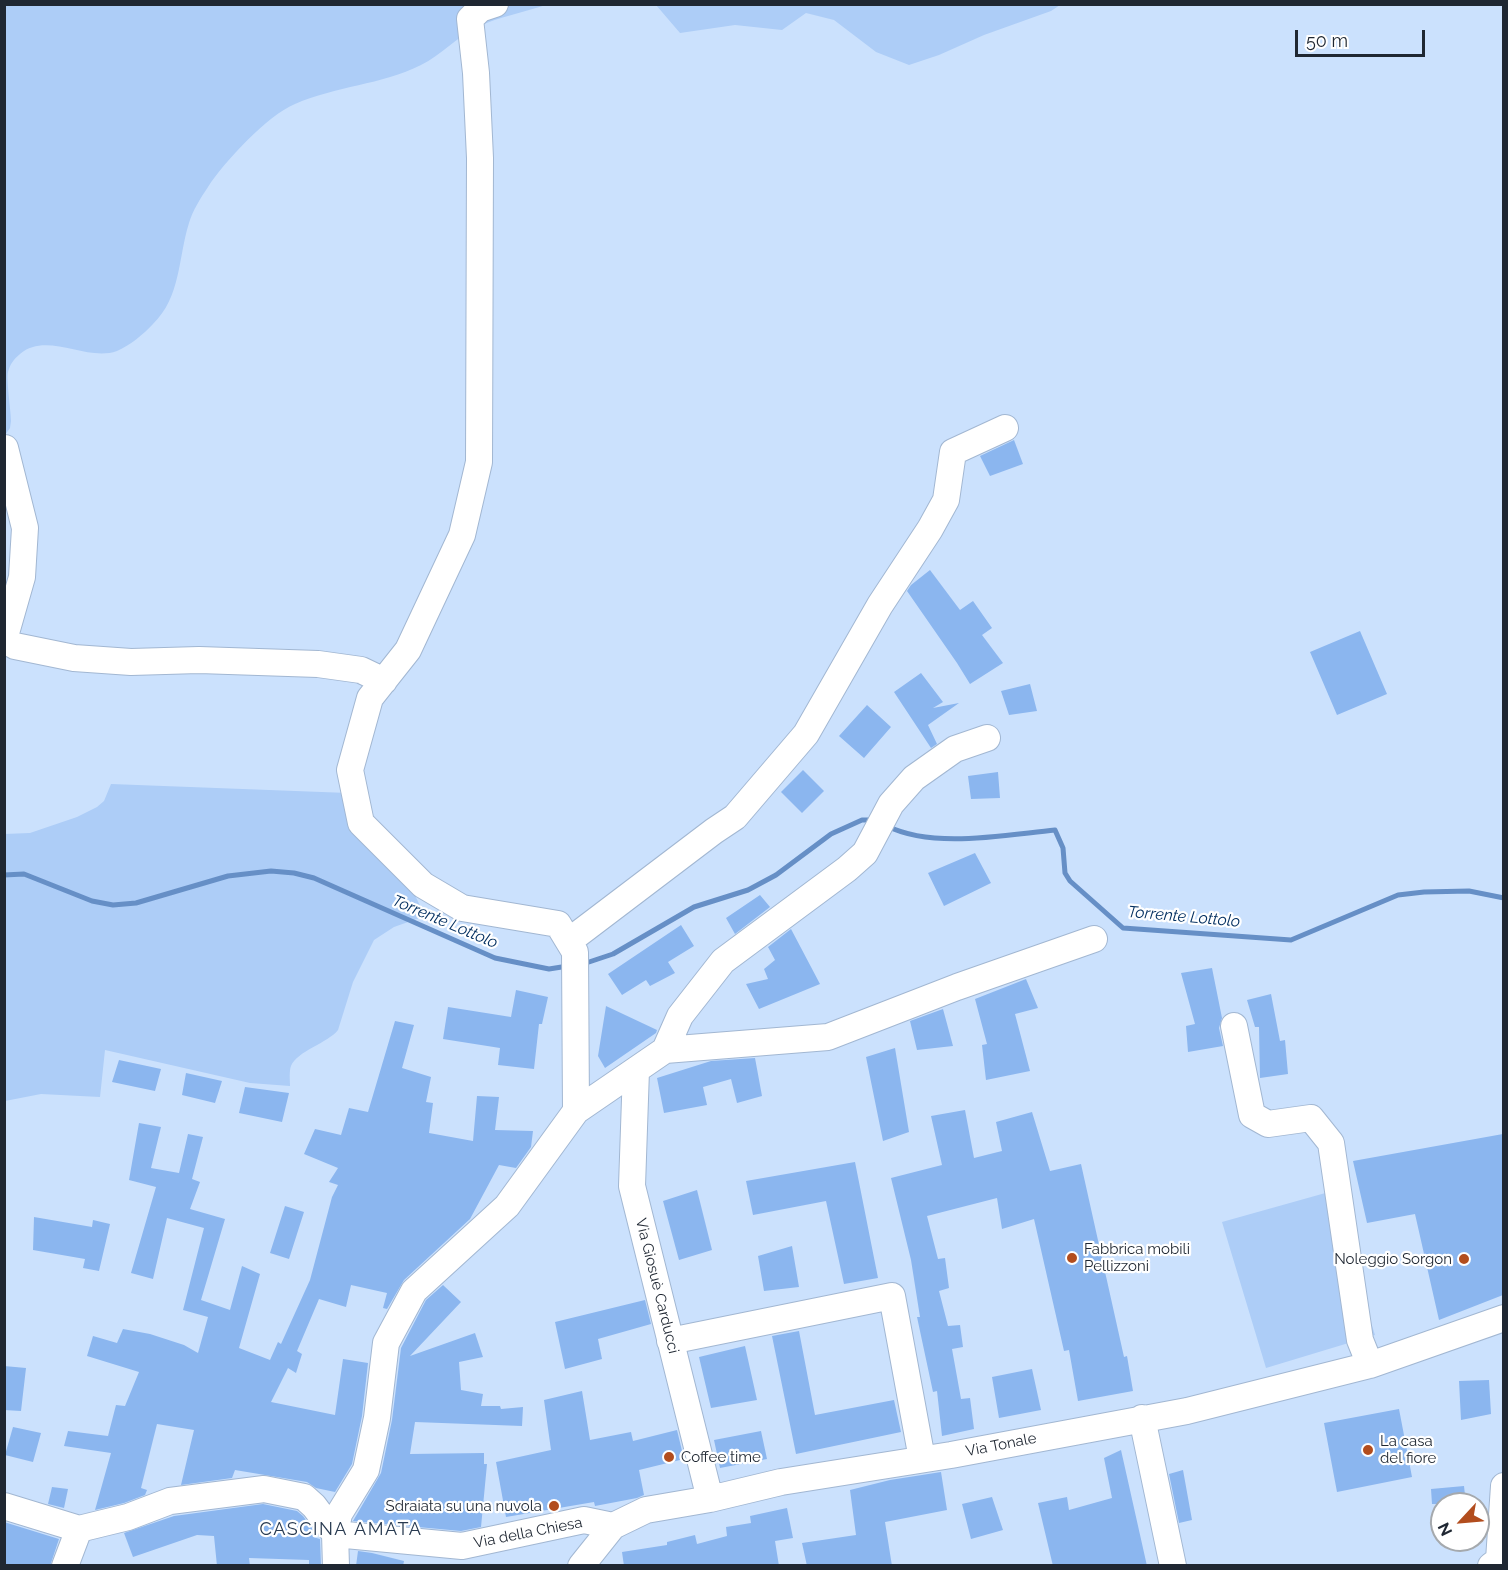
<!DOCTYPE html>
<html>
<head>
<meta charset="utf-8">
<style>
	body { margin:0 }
	#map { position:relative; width:1508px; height:1570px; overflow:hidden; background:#cbe1fd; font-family:Raleway,sans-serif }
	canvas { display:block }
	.frame { position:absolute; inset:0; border:6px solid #1f2732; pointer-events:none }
	.north { position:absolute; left:1430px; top:1492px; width:60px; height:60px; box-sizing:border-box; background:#fff; border:2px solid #a5a9ad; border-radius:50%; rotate:244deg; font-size:16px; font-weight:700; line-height:24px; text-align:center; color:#1f2732 }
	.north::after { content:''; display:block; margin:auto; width:21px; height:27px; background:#b24d1e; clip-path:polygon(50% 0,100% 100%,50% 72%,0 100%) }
	.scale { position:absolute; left:1295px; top:30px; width:130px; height:27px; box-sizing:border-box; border:3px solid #1f2732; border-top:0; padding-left:8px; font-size:18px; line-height:21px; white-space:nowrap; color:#1f2732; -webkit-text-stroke:4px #fff; paint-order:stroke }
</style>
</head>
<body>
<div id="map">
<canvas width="1508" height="1570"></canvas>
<div class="frame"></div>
<div class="north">N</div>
<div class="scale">50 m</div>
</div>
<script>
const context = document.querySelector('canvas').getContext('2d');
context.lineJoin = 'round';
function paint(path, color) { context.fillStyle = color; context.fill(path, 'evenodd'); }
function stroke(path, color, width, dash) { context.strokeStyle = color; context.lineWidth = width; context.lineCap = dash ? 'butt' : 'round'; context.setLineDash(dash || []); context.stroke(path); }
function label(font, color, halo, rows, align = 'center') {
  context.font = font + ' Raleway,sans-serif'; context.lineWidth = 4.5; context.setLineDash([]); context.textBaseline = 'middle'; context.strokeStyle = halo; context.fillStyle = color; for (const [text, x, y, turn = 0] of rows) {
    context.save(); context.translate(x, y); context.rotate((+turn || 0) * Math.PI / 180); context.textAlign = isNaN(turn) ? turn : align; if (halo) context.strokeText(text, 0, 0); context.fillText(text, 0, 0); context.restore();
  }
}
paint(new Path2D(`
	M 5,5 L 546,5 C 524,12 499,17 477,27 C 457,37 441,55 421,65 C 381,85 336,86 295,104 C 268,115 224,162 208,187 C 200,199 193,210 189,223 C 178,258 181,297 153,324 C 144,334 129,346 117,351 C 86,362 47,331 20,354 C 14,359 10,364 8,372 C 6,379 11,411 11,421 L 10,428 L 5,435 Z
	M 656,5 L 1060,5 L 1051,11 L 984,35 L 939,55 L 909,65 L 876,52 L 834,20 L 806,13 L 782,30 L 735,25 L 680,33 Z
	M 111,784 L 348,793 L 398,860 L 425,916 L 394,927 L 374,940 L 353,982 L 338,1030 C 328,1043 297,1051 291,1066 C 289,1071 290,1080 290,1086 L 250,1083 L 105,1050 L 100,1097 L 41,1094 L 5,1101 L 4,834 L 30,833 L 77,817 L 97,807 L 104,801 Z
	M 1329,1192 L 1375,1335 L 1266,1368 L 1222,1222 Z`), '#adcdf7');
stroke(new Path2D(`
	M 887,826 C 933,849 1004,835 1055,830 L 1063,848 L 1065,873 L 1070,881 L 1123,928 L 1291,940 L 1398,895 L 1424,892 L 1469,891 L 1504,898
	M 4,875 L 24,874 L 92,901 L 113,905 L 136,903 L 228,876 L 271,871 L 294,873 L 314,878 L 495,958 L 549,969 L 568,966
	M 583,964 L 613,954 L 694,907 L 748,890 L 776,875 L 831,834 L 862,820 L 873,820`), '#668fc6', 5);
paint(new Path2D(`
	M 1014,440 L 1023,464 L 990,476 L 980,456 Z
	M 930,570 L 960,610 L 973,601 L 992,628 L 982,635 L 1003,663 L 970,684 L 957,663 L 907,591 L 911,585 Z
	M 1360,631 L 1387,694 L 1337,715 L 1310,652 Z
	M 921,673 L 943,702 L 933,708 L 959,703 L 928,725 L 937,744 L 931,748 L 894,692 Z
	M 1030,684 L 1037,711 L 1009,715 L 1001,691 Z
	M 867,705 L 891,727 L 864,758 L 839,736 Z
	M 803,770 L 824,791 L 802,813 L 781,792 Z
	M 998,772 L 1000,798 L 971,799 L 968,776 Z
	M 975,853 L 991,883 L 944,906 L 928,873 Z
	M 760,895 L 770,907 L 735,934 L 726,918 Z
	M 681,925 L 694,946 L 668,962 L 675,973 L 650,986 L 646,980 L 622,995 L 608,974 Z
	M 791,929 L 820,984 L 759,1009 L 746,984 L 768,979 L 764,969 L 775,960 L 768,947 Z
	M 1212,968 L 1222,1018 L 1219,1028 L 1223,1046 L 1188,1052 L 1186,1026 L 1195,1024 L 1181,973 Z
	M 1026,979 L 1038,1008 L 1015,1014 L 1030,1071 L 986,1080 L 982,1045 L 987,1044 L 975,999 Z
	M 516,990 L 548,997 L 542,1024 L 539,1024 L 534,1069 L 498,1065 L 500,1048 L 443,1039 L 448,1007 L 511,1017 Z
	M 1271,994 L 1280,1041 L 1285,1040 L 1288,1074 L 1260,1078 L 1259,1027 L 1255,1027 L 1247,1000 Z
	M 606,1006 L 657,1030 L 656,1033 L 605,1068 L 598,1056 Z
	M 943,1009 L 953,1046 L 917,1050 L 910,1021 Z
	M 395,1021 L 414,1025 L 402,1068 L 431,1077 L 426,1102 L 433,1103 L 429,1133 L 473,1141 L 477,1096 L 499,1097 L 495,1130 L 533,1131 L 531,1147 L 516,1168 L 499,1165 L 470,1219 L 404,1280 L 387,1309 L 383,1308 L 387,1293 L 351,1285 L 346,1307 L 319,1299 L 297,1351 L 302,1354 L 296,1373 L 288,1368 L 271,1402 L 335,1415 L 343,1359 L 368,1363 L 362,1416 L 352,1464 L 335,1492 L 316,1488 L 307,1482 L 235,1470 L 232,1478 L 181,1485 L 194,1430 L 157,1424 L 141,1488 L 147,1490 L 145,1495 L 124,1503 L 95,1510 L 111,1453 L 64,1446 L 68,1431 L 108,1436 L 116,1405 L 125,1406 L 139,1372 L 87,1356 L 93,1336 L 117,1343 L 123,1329 L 150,1334 L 184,1345 L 198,1353 L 208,1317 L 183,1310 L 204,1228 L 167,1218 L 153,1279 L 131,1273 L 156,1187 L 129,1180 L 139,1123 L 161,1127 L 151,1168 L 179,1173 L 188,1134 L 203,1137 L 192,1179 L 200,1182 L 190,1209 L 225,1219 L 201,1300 L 230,1310 L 242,1266 L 260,1274 L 239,1348 L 270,1360 L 278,1342 L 281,1344 L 310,1280 L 332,1197 L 338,1185 L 329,1182 L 338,1168 L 304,1154 L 315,1129 L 341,1135 L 349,1108 L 368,1112 Z
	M 895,1048 L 909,1132 L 883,1141 L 866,1057 Z
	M 755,1058 L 762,1096 L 737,1103 L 731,1079 L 703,1087 L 707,1105 L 664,1113 L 657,1078 L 711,1061 Z
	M 119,1060 L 161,1069 L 155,1091 L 112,1082 Z
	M 186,1073 L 222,1081 L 215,1103 L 182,1095 Z
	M 245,1087 L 289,1093 L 282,1122 L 239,1113 Z
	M 965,1110 L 974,1158 L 1002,1151 L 996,1122 L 1032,1112 L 1050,1171 L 1081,1164 L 1124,1357 L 1127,1356 L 1133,1391 L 1078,1401 L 1069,1350 L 1064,1351 L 1034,1219 L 1002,1229 L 997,1198 L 927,1216 L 938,1259 L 945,1258 L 949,1288 L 939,1291 L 948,1326 L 960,1325 L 963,1347 L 952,1349 L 961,1399 L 970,1398 L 974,1429 L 942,1436 L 937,1391 L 933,1392 L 917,1317 L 920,1317 L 911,1260 L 891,1178 L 942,1165 L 931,1116 Z
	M 1503,1134 L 1503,1295 L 1439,1320 L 1415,1214 L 1367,1223 L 1353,1161 Z
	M 855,1162 L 878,1278 L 844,1284 L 826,1201 L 753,1215 L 746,1181 Z
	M 697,1190 L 712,1250 L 679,1260 L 663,1201 Z
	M 285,1206 L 304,1212 L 289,1259 L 270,1253 Z
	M 34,1217 L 92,1227 L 93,1220 L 110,1224 L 99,1271 L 83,1268 L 85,1259 L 33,1250 Z
	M 792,1246 L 799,1287 L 764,1291 L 758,1256 Z
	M 443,1285 L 461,1302 L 410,1356 L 475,1333 L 483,1357 L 459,1362 L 461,1390 L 483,1394 L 481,1406 L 500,1406 L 501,1409 L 523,1407 L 522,1426 L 415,1422 L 410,1454 L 484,1453 L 484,1464 L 487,1464 L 481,1527 L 461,1531 L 353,1521 L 381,1473 L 392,1420 L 401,1348 L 426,1300 Z
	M 645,1300 L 651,1324 L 598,1339 L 602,1359 L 565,1369 L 555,1322 Z
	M 799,1331 L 815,1415 L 894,1400 L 901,1432 L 796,1454 L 772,1336 Z
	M 745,1346 L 757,1400 L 711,1408 L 699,1357 Z
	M 4,1366 L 26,1368 L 21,1411 L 4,1410 Z
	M 1032,1369 L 1041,1410 L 999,1418 L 992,1377 Z
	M 1489,1380 L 1491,1414 L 1461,1420 L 1459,1381 Z
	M 582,1391 L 590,1440 L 631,1432 L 633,1441 L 677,1430 L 684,1459 L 639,1470 L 644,1495 L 637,1498 L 595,1506 L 594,1502 L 506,1517 L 496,1462 L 551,1450 L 544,1400 Z
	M 1399,1409 L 1412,1477 L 1337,1492 L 1324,1423 Z
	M 13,1427 L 41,1433 L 33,1462 L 5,1455 Z
	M 761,1431 L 767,1459 L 720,1468 L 714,1440 Z
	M 1121,1450 L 1147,1566 L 1053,1566 L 1038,1503 L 1067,1497 L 1069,1510 L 1112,1498 L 1104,1458 Z
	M 1183,1470 L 1192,1520 L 1179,1523 L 1169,1474 Z
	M 941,1472 L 947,1510 L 885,1522 L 892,1566 L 807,1566 L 802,1543 L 856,1535 L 850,1490 L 890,1480 Z
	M 1464,1486 L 1466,1504 L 1432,1504 L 1431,1489 Z
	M 52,1487 L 68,1489 L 64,1508 L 48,1504 Z
	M 992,1497 L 1003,1530 L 971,1539 L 962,1504 Z
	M 263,1504 L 297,1511 L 303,1516 L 314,1531 L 313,1537 L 320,1539 L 321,1566 L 309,1566 L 309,1560 L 249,1558 L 250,1566 L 217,1566 L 214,1536 L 197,1535 L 133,1557 L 124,1533 L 174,1516 Z
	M 787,1508 L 793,1538 L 775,1541 L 779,1566 L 624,1566 L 622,1552 L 667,1545 L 667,1542 L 695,1535 L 697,1544 L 727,1536 L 726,1527 L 751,1523 L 750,1516 Z
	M 4,1522 L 59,1539 L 50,1566 L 4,1566 Z
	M 358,1551 L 372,1553 L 404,1561 L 403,1566 L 356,1566 Z`), '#8bb6ef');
const minor = new Path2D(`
	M 495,4 L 480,9 L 470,19 L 476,73 L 480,158 L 479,462 L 462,535 L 408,650 L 370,698 L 350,770 L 361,823 L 423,885 L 462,908 L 558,924 L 575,952 L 576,1111
	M 5,448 L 25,528 L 22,577 L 6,633 L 8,642 L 15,646 L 74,658 L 131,662 L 199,660 L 318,664 L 361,670 L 384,681
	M 569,941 L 714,831 L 735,817 L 806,734 L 880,605 L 930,529 L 946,500 L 953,452 L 1005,428
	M 1234,1026 L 1252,1115 L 1268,1124 L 1311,1118 L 1331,1143 L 1360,1340 L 1370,1365
	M 665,1050 L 680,1016 L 723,961 L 847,869 L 865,853 L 891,804 L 914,778 L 955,749 L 987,738
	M 636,1070 L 632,1186 L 710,1499
	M 670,1341 L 892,1296 L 922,1459
	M 1142,1418 L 1173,1566
	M 4,1506 L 79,1529
	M 79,1529 L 128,1517 L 170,1501 L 264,1489 L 304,1497 L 314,1506 L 335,1534
	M 335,1534 L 462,1546 L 584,1520 L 613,1526
	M 65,1566 L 79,1529
	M 336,1566 L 335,1534 L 339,1514 L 366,1470 L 377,1418 L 386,1343 L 414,1291 L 507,1206 L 576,1111 L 665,1050 L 828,1037 L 957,987 L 1094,939
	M 581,1566 L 613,1526 L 646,1510 L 710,1499 L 781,1482 L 951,1455 L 1187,1411 L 1370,1365 L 1504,1318
	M 1491,1566 L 1499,1560 L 1504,1486`);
stroke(minor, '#a2b7d2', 28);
stroke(minor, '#fff', 26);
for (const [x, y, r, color] of [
	[1072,1258,6,"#b24d1e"],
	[1464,1259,6,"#b24d1e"],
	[1368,1450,6,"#b24d1e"],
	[669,1457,6,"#b24d1e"],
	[554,1506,6,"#b24d1e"]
]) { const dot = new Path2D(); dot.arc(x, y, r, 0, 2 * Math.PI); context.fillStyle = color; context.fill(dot); stroke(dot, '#fff', 2); }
label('15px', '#1f2732', '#fff', [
	["Fabbrica mobili",1084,1249],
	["Pellizzoni",1084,1266],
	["Noleggio Sorgon",1452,1259,"right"],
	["La casa",1380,1441],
	["del fiore",1380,1458],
	["Coffee time",681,1457],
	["Sdraiata su una nuvola",542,1506,"right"]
], 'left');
label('15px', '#1f2732', '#fff', [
	["Via Giosuè Carducci",657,1286,76],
	["Via Tonale",1001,1445,-11],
	["Via della Chiesa",528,1533,-11]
]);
label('italic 16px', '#043061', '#fff', [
	["Torrente Lottolo",1184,917,5],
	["Torrente Lottolo",445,922,23]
]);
context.letterSpacing = '1.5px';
label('18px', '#293b51', '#fff', [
	["CASCINA AMATA",341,1530]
]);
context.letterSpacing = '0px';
</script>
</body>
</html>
